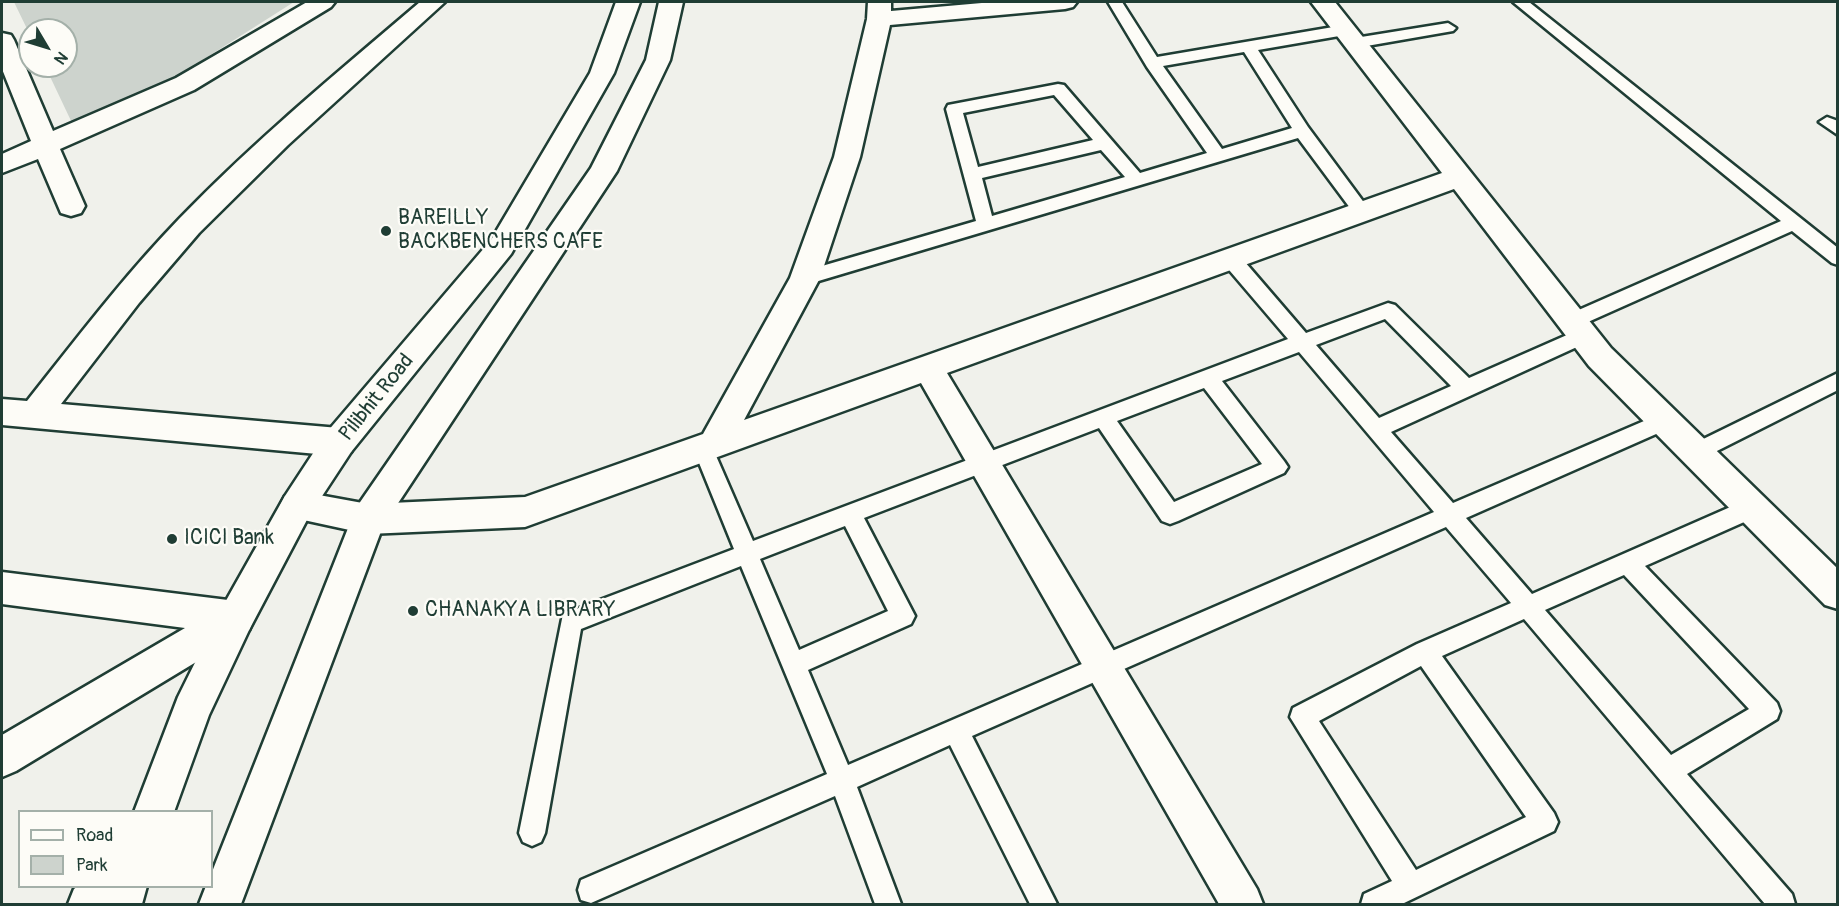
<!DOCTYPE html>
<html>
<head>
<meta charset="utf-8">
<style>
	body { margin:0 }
	#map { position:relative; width:1839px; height:906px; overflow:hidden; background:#f0f1eb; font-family:Pangolin,sans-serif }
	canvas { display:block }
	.frame { position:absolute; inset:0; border:3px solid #1f3d34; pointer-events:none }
	.legend { position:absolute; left:18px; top:810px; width:195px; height:78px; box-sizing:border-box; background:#fdfcf7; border:2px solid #a4b0a9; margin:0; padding:8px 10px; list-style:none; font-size:18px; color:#1f3d34 }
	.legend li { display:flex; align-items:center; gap:12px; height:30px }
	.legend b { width:30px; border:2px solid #a4b0a9 }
	.north { position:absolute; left:18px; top:18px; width:60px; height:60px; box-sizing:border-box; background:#fdfcf7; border:2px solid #a4b0a9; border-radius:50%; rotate:128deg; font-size:16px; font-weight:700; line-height:24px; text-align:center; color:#1f3d34 }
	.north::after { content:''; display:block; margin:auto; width:21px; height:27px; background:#1f3d34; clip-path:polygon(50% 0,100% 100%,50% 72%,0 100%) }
</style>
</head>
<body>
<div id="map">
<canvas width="1839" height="906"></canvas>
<div class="frame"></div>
<ul class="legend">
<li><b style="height:8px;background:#fdfcf7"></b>Road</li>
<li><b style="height:16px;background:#cdd3cd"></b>Park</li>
</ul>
<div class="north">N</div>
</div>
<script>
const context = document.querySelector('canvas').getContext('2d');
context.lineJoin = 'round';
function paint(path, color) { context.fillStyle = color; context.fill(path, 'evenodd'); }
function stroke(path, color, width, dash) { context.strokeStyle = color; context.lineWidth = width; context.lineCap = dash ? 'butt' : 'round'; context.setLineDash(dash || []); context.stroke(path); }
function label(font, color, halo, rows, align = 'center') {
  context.font = font + ' Pangolin,sans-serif'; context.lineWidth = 4.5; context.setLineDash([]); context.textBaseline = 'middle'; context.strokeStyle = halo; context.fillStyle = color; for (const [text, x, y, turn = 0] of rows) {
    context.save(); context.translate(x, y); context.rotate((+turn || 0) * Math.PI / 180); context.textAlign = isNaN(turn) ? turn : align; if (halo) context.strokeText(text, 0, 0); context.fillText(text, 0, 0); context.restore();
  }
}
paint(new Path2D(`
	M 14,2 L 294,2 L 182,73 L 73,125 L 45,66 L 66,66 L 66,30 L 30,30 L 30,35 Z`), '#cdd3cd');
const service = new Path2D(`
	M 1108,2 L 1122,2 L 1157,57 L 1345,25 L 1350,27 L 1353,30 L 1345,35 L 1258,50 L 1308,127 L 1368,208 L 1371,212 L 1368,216 L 1356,216 L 1298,138 L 805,285 L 798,283 L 796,278 L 798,273 L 976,221 L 946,109 L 948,105 L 1058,84 L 1064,85 L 1140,173 L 1207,153 L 1147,67 ZM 1244,52 L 1292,128 L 1222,149 L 1163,66 ZM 1054,95 L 1093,140 L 978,167 L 963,113 ZM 1101,150 L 1125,177 L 992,216 L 982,178 Z
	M 1513,2 L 1529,2 L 1838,248 L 1838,265 L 1832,263 L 1792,231 L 1579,326 L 1572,328 L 1565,326 L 1562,321 L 1565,316 L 1781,221 Z
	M 1448,23 L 1456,28 L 1453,31 L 1355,48 L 1347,43 L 1355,38 Z
	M 1827,117 L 1838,121 L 1838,135 L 1819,122 Z
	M 1231,252 L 1238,254 L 1306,333 L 1388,303 L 1395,305 L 1469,378 L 1576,331 L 1583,328 L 1590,331 L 1593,336 L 1590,341 L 1391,432 L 1453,503 L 1658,415 L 1665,413 L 1672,415 L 1675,421 L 1672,427 L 1466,518 L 1532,594 L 1744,501 L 1752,499 L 1760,501 L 1763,508 L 1760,515 L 1645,566 L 1777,703 L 1780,711 L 1777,719 L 1687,774 L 1792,894 L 1795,904 L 1765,904 L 1524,619 L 1442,656 L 1554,813 L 1558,822 L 1554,831 L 1402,904 L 1361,904 L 1364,894 L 1392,881 L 1290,717 L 1293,708 L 1417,644 L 1511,603 L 1446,527 L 972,736 L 1057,904 L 1030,904 L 950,745 L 857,787 L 901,904 L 875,904 L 835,796 L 591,903 L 581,900 L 578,890 L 581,880 L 827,774 L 741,566 L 581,629 L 545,833 L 541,842 L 532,846 L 523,842 L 519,833 L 563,614 L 734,549 L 693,448 L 696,442 L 703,439 L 710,442 L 753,541 L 1288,339 L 1224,264 L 1222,259 L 1224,254 ZM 1385,319 L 1451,386 L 1379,418 L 1316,345 ZM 1299,352 L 1434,512 L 848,765 L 808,670 L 911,624 L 915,616 L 864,518 L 1099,428 L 1162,521 L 1170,524 L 1178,521 L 1284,473 L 1288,467 L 1284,461 L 1222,381 ZM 1204,388 L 1262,464 L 1174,502 L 1117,421 ZM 845,526 L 888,611 L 799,650 L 760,559 ZM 1624,575 L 1749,709 L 1671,755 L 1545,610 ZM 1421,666 L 1526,817 L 1416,870 L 1319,721 Z
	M 1838,373 L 1838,390 L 1703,458 L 1696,461 L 1689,458 L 1686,452 L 1689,446 Z`);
const minor = new Path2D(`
	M 307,2 L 335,2 L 331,7 L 194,90 L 60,149 L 85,206 L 81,213 L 71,216 L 61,213 L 38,159 L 2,173 L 2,154 L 31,141 L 2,69 L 2,33 L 11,35 L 14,40 L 53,131 L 176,78 Z
	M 420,2 L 445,2 L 288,145 L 199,233 L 139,303 L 61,404 L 339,428 L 351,432 L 355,442 L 351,452 L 339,456 L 2,425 L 2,399 L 27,401 C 76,339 124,276 179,219 C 254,141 338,72 420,2 Z
	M 868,2 L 891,2 L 891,11 L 993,2 L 1077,2 L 1073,7 L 1065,9 L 890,25 L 860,157 L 820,278 L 744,420 L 1442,173 L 1311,2 L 1335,2 L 1611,348 L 1838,569 L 1838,609 L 1825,605 L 1589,366 L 1454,189 L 947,373 L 1257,889 L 1263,904 L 1219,904 L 921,383 L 525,527 L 368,534 L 285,516 L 280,506 L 285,496 L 297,491 L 368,504 L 525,497 L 703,434 L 790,278 L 834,157 L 867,19 Z
	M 2,572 L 236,601 L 249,606 L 254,618 L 249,630 L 16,771 L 2,777 L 2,735 L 185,628 L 2,604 Z
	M 78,886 L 138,886 L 132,901 L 126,904 L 68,904 L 74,889 Z`);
const trunk = new Path2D(`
	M 616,2 L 640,2 L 614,73 L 511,254 L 351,452 L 309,516 L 249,630 L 209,715 L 174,812 L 134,812 L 178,697 L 223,606 L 285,496 L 327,432 L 491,240 L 590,73 Z
	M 659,2 L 683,2 L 670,60 L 617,171 L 383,526 L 241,904 L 199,904 L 206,886 L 212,886 L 212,872 L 356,508 L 591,168 L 646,60 Z
	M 105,886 L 147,886 L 142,904 L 100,904 Z`);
stroke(service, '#1f3d34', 5);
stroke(minor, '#1f3d34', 5);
stroke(trunk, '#1f3d34', 5);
paint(service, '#fdfcf7');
paint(minor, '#fdfcf7');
paint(trunk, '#fdfcf7');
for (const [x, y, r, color] of [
	[386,231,6,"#1f3d34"],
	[172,539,6,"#1f3d34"],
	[413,611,6,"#1f3d34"]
]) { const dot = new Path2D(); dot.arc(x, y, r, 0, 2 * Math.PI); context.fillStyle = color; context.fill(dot); stroke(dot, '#fdfcf7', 2); }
label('21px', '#1f3d34', '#fdfcf7', [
	["BAREILLY",398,219],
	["BACKBENCHERS CAFE",398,243],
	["ICICI Bank",184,539],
	["CHANAKYA LIBRARY",425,611]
], 'left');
label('21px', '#1f3d34', '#fdfcf7', [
	["Pilibhit Road",377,398,-51]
]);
</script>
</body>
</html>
